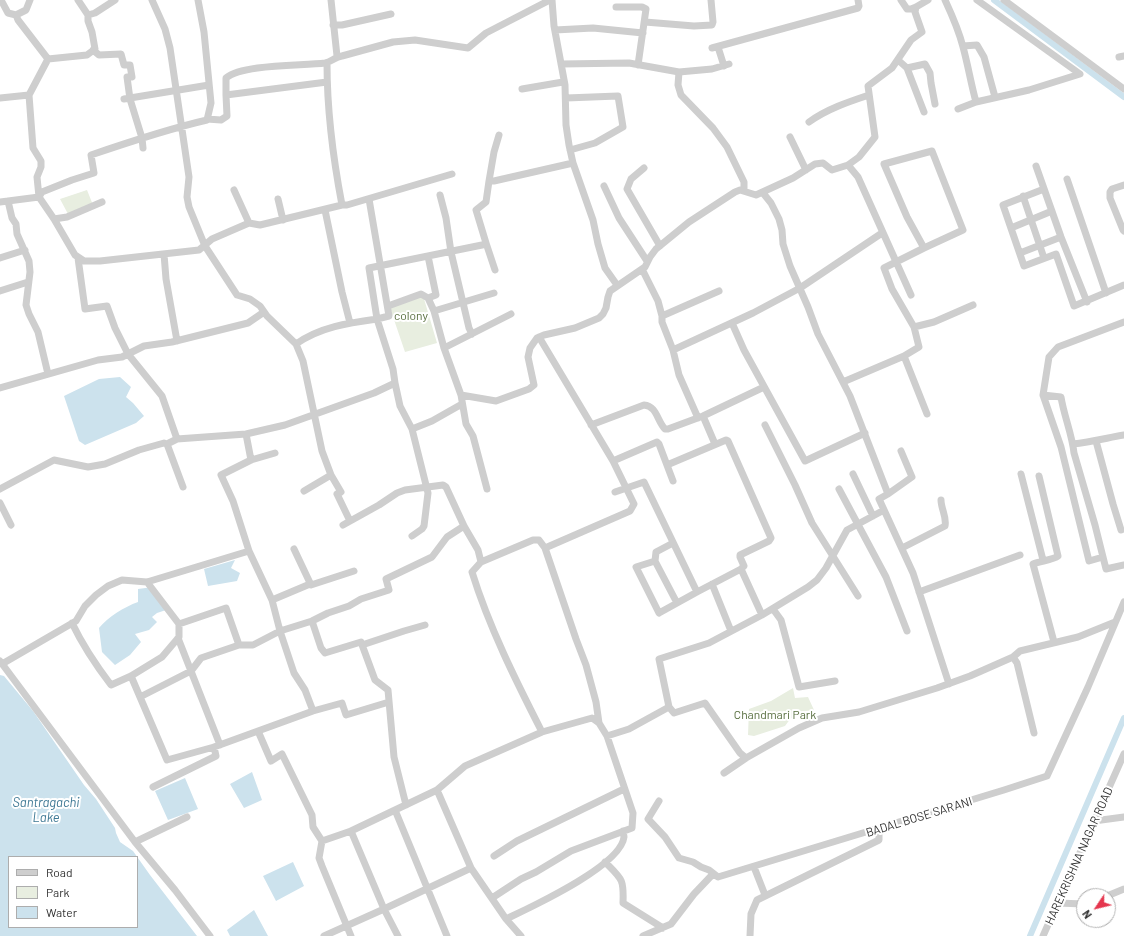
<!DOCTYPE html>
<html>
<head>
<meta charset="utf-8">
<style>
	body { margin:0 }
	#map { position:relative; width:1124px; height:936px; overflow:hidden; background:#fff; font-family:Barlow,sans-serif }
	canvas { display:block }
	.legend { position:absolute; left:8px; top:856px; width:130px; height:72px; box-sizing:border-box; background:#fff; border:1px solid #adadad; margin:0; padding:5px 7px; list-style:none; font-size:12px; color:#313131 }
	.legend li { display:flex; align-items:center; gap:8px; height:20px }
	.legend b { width:20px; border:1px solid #adadad }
	.north { position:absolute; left:1076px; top:888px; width:40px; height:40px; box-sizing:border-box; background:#fff; border:1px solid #adadad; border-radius:50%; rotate:235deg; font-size:11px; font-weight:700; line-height:16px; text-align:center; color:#313131 }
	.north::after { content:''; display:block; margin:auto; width:14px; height:18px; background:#e5364e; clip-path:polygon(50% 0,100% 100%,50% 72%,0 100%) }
</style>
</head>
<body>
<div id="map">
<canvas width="1124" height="936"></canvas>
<ul class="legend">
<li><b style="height:5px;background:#cecece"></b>Road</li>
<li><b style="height:11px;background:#e8eee0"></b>Park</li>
<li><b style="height:11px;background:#cce2ed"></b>Water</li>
</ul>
<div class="north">N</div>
</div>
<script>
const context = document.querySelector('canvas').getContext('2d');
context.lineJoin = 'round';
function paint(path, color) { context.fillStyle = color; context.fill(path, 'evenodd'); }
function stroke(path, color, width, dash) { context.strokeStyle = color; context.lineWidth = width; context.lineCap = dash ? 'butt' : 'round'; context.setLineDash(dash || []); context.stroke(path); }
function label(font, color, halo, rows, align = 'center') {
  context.font = font + ' Barlow,sans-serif'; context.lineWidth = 4; context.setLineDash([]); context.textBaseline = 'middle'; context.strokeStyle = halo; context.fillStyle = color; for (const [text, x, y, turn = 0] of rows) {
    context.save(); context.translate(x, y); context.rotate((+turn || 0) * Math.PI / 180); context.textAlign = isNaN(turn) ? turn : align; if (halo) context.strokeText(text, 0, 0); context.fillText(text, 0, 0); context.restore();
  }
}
paint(new Path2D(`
	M 87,190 L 93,205 L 68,214 L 60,199 Z
	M 422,292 L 437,343 L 405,352 L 389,305 Z
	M 793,688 L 795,698 L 808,697 L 814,710 C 801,711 793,714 785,726 L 754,736 L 748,735 L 749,709 L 771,701 Z`), '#e8eee0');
paint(new Path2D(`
	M 120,377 L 131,387 L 126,397 L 133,403 L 144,416 L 136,423 L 85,445 L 79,441 L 64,396 L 99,379 Z
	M 235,560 L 231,568 L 240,573 L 237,581 L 208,586 L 204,569 Z
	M 153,587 L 166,610 L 157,613 L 152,617 L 157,622 L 149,630 L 135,634 L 141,642 L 130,655 L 115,665 L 102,652 L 99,628 C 108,617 124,607 138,602 L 138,589 Z
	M 0,675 L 4,676 L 33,711 L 84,785 L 96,799 L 115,828 L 116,833 L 120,842 L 133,851 L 150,875 L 197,936 L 0,936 ZM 9,857 L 137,857 L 137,927 L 9,927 Z
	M 252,772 L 262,800 L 244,808 L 230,784 Z
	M 185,778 L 198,809 L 168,820 L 155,791 Z
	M 293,862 L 304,886 L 276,901 L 263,876 Z
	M 254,910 L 268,936 L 230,936 L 227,930 Z`), '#cce2ed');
stroke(new Path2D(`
	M 994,0 L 1124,97
	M 1030,936 L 1124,718`), '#cce2ed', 6);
stroke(new Path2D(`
	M 1,0 L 8,13 L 16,15
	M 152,0 L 165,29 L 170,48 L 189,177 L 187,197 L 189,207 L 205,246 L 237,295 L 250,299 L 260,306 L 267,316 L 296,344 L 303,361 L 322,451 L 331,475 L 341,492 L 337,494 L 350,521
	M 331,0 L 337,56
	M 552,0 L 554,26 L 565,85 L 566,125 L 569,145 L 573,163 L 593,220 L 598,244 L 605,268 L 617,285
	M 901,0 L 907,9 L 911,9 L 916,7 L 928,0
	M 945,0 C 952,15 959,31 963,47 C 968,65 971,84 976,102
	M 1004,0 L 1124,89
	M 616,7 L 642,7 L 646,9 L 638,65
	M 88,15 L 95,13 L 115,0
	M 645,22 L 694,26 L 712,25 L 713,22 L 711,0
	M 333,25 L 342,25 L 391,14
	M 555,30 L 593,28 L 643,33
	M 963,46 L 977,45 L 984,57 L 995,97
	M 718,47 L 724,66
	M 712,48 L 858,8 L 859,6 L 858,0
	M 93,50 L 99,55 L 121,54 L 124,65 L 130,65 L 132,77 L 127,77 L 130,99 L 142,138 L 143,148
	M 1119,57 L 1124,56
	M 48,59 L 87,55 L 95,49 L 92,32 L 88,21 L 88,15 L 78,0
	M 898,60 L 907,68 L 924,112
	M 327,63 C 327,110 333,158 342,205
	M 561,64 L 629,63 L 679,72 L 712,69 L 729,64
	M 907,68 L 925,64 L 930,73 L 931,83 L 935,104
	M 679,72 L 678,85 L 681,95 L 713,128 L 727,147 L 744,182 L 744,191
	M 522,89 L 563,82
	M 29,95 L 33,148 L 41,161 L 41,167 L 37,177 L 39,197 L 54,219 L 75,255 L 84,261 L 100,261 L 199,250 L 212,239 L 249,223 L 260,225 L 342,205 L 347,205 L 452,174
	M 226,95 L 327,82
	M 0,98 L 29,95 L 48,59 L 18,20 L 16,15 L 26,10 L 30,0
	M 566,98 L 618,96 L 623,127 L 595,143 L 570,150
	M 124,99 L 209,85
	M 958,109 L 976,102 L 1029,90 L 1080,74 L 977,0
	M 207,119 L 221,120 L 227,116 L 226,95 L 226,78 C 243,64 302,66 325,63 C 331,62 335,57 342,56 L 393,42 L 415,40 L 468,48 L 486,33 L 550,0
	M 809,122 C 827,109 848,102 869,95
	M 499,135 L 494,152 L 489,181 L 494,181 L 573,163
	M 790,137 L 806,170
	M 848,165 L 858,177 L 911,295
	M 1036,166 L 1061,237 L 1087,302
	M 644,168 L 631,179 L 627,189 L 660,246
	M 1067,179 L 1106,293
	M 1124,185 L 1112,189 L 1110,192 L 1110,198 L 1123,230 L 1124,231
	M 604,186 L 619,218 L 647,261
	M 1044,189 L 1003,205 L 1024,266 L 1056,254 L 1074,306 L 1124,285
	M 234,190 L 249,223
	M 763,193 L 771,203 L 779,219 L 782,230 L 783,244 L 790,266 L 808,307 L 818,334 L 850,396 L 888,494 L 879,499 L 913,573 L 949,684
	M 440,195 L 446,218 L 451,252 L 469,328 L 472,334
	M 1023,196 L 1044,258
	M 39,197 L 42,192 L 72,180 L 94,173 L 91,155 C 129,142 168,129 207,120 L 211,103 L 204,32 L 198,0
	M 278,199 L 283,220
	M 369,199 L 389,316 L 377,319 L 393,369 L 395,383
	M 8,201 L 12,218 L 16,224 L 17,234 L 29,261 L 30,272 L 26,305 L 29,314 L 38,332 L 48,374
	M 0,202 L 39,197
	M 325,210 L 342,292 L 350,323
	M 54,219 L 67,217 L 102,202
	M 1011,228 L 1052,211
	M 486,243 L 495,270
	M 1020,253 L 1061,237
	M 164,254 L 166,279 L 177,341
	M 428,256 L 436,295 L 428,298
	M 0,258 L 25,250
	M 78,258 L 85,309 L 107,306 L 115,328 L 128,354 L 162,396 L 177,439
	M 642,269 L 658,301 L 662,316 L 662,322 L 673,350 L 679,375 L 698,418
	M 0,291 L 28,282
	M 388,306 L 421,294 L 428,298 L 434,311 L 444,348 L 461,395 L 466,424 L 473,436 L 487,489
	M 434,311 L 494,293
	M 662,316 L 719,291
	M 732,323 L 744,350 L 805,461 L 865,433
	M 914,327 L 934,322 L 973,305
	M 539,337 L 613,461 L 634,504 L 630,511 L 545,548
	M 296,344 C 320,327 348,323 377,319 L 369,268 L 482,245 L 486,243 L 476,210 L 486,202 L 489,181
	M 444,348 L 511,314
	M 673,350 L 753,313 L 800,288 L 882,233
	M 904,356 L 927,414
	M 843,382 L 904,356 L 919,347 L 914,327 L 892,289 L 884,268 L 924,248 L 963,230 L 932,151 L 884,164 L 907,217 L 924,248
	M 0,388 L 98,360 L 122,357 L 144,346 L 172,342 L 248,323 L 264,312
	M 461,395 L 496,401 L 529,389 L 534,385 L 528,357 L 530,348 L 537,338 L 544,335 L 575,328 L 599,318 L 603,314 L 606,308 L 608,297 L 610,291 L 645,267 L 650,257 L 656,249 L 689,222 L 735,192 L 740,190 L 756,195 L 793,178 L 815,164 L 823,163 L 832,170 L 848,165 L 859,157 L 875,137 L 868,86 L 892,68 L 911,40 L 922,32 L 915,12 L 916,7
	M 1043,395 L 1061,397 C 1064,416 1072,434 1074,453 L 1095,525 L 1106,569 L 1124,565
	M 703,416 L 715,444
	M 591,425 L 644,405 C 657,406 657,421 665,429 L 668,429 L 703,416 L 764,387
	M 765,425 L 795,485 L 812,523 L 858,596
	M 412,429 L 432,421 L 462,404
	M 246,434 L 251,460
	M 1096,441 L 1113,504 L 1121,530
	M 167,444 L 183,487
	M 1073,444 C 1090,442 1107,438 1124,435
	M 275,453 L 251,460 L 221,475 L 233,501 L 249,551 L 272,600 L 280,631 L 294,673 L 305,690 L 313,711
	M 613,461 L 657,442 L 659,444 L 673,481
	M 667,465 L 726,440 L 728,441 L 771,538 L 769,541 L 740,555 L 740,557 L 744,566 L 741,569
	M 853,474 L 873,516
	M 1021,474 L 1043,560
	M 1039,476 L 1058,556 C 1053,560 1040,561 1033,564 L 1054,642
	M 0,489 L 54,460 L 88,467 L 105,464 L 139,450 L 164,443 L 167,444 L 177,439 L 246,434 L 285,425 L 374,393 L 395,383 L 400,406 L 412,429 L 428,493 L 424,526 L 422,529 L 412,536
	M 839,489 L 886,577 L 907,631
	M 304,491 L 331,475
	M 615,492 L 644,482 L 697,592 L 741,569 L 762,615
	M 888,494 L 912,477 L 901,451
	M 0,503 L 11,525
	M 343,525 L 379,505 L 397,493 L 405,490 L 443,485 L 446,487 L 464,526 L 478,550 L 481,562
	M 673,543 L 656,552 L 655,561 L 636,567 L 659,613 L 697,592
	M 902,548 L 945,526 C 947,517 941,509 941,500
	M 294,549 L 311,585 L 354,571
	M 1103,557 L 1089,561 L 1061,447 L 1043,395 L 1049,357 L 1058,347 L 1124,322
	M 655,561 L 677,603
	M 712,584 L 731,631
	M 919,592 L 1020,555
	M 272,600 L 310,584
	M 773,609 L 781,620 L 799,687 L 835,681
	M 312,621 L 321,648 L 325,653 L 361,642 L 375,680 L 388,690 L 394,757 L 406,805
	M 72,623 C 83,646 95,664 111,685 L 131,676 L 162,657 L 179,637 L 179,624 L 147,582
	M 178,638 L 220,745
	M 239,645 L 253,645 L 280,631 L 312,621 L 328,613 L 349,606 L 361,599 L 389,590 L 386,579 L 432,557 L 447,537 L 464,526
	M 362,645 L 404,631 L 425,625
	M 1013,657 L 1017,663 L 1034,733
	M 0,661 L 135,842 L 175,890 L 210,936
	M 2,664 L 76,621 L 85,606 L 96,595 L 108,586 L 122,580 L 147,582 L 249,551
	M 131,676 L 167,760 L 214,747 L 313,711 L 342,703 L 346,715 L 389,702
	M 140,697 L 191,671 L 201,658 L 239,645 L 226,608 L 179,624
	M 669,707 L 659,659 L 709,643 L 762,615 L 808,587 L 817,580 L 826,568 L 847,530 L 884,510
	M 258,731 L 271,761 L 282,754 L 312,815 L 313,827 L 322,841 L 319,858 L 322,866 L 351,936
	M 542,732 C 516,681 489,627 472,572 L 481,562 L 533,540 L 539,540 L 545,548 L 576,639 L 586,665 L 596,702 L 599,723
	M 724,773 L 746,758
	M 153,787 L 216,756 L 214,747
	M 659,801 L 648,819 L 665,837 L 679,858 L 693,862 L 701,867 L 709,870 L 718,877 L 1004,790 L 1047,776 L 1088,687 L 1124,602
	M 395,810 L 447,936
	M 1094,821 L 1124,817
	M 322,841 L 351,831
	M 135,842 L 187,817
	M 494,856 L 517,841 L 624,789
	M 605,862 C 622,879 624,879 623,903 L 663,928
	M 754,867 L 765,895
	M 471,868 L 506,919 L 521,936
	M 1107,896 L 1124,889
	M 492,898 L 521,879 L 536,872 L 571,851 L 632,828 L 633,813 L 607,736
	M 1057,903 L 1084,904
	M 506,919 C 531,907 621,866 624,837 C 624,835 623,833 623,831
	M 324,936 L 384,909 L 351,831 L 437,790 L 465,766 L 542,732 L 592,718 L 599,723 L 607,736 L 629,729 L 669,707 L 674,713 L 705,703 L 740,753 L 746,758 L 799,728 L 822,718 L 859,712 L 937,688 L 970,676 L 1013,657 L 1020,651 L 1078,637 L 1115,622
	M 398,936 L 384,909 L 471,868 L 437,790
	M 643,936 L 671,924 L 694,894 L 713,874
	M 750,936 L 751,914 L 757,900 L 879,840 L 879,829
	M 1043,936 L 1124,754`), '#cecece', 7);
label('12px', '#576e3e', '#fff', [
	["colony",411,316],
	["Chandmari Park",775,715]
]);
label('12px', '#313131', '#fff', [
	["BADAL BOSE SARANI",919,817,-17],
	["HAREKRISHNA NAGAR ROAD",1079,856,-66]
]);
label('italic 13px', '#3e7894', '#fff', [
	["Santragachi",46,803],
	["Lake",46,818]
]);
</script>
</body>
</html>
